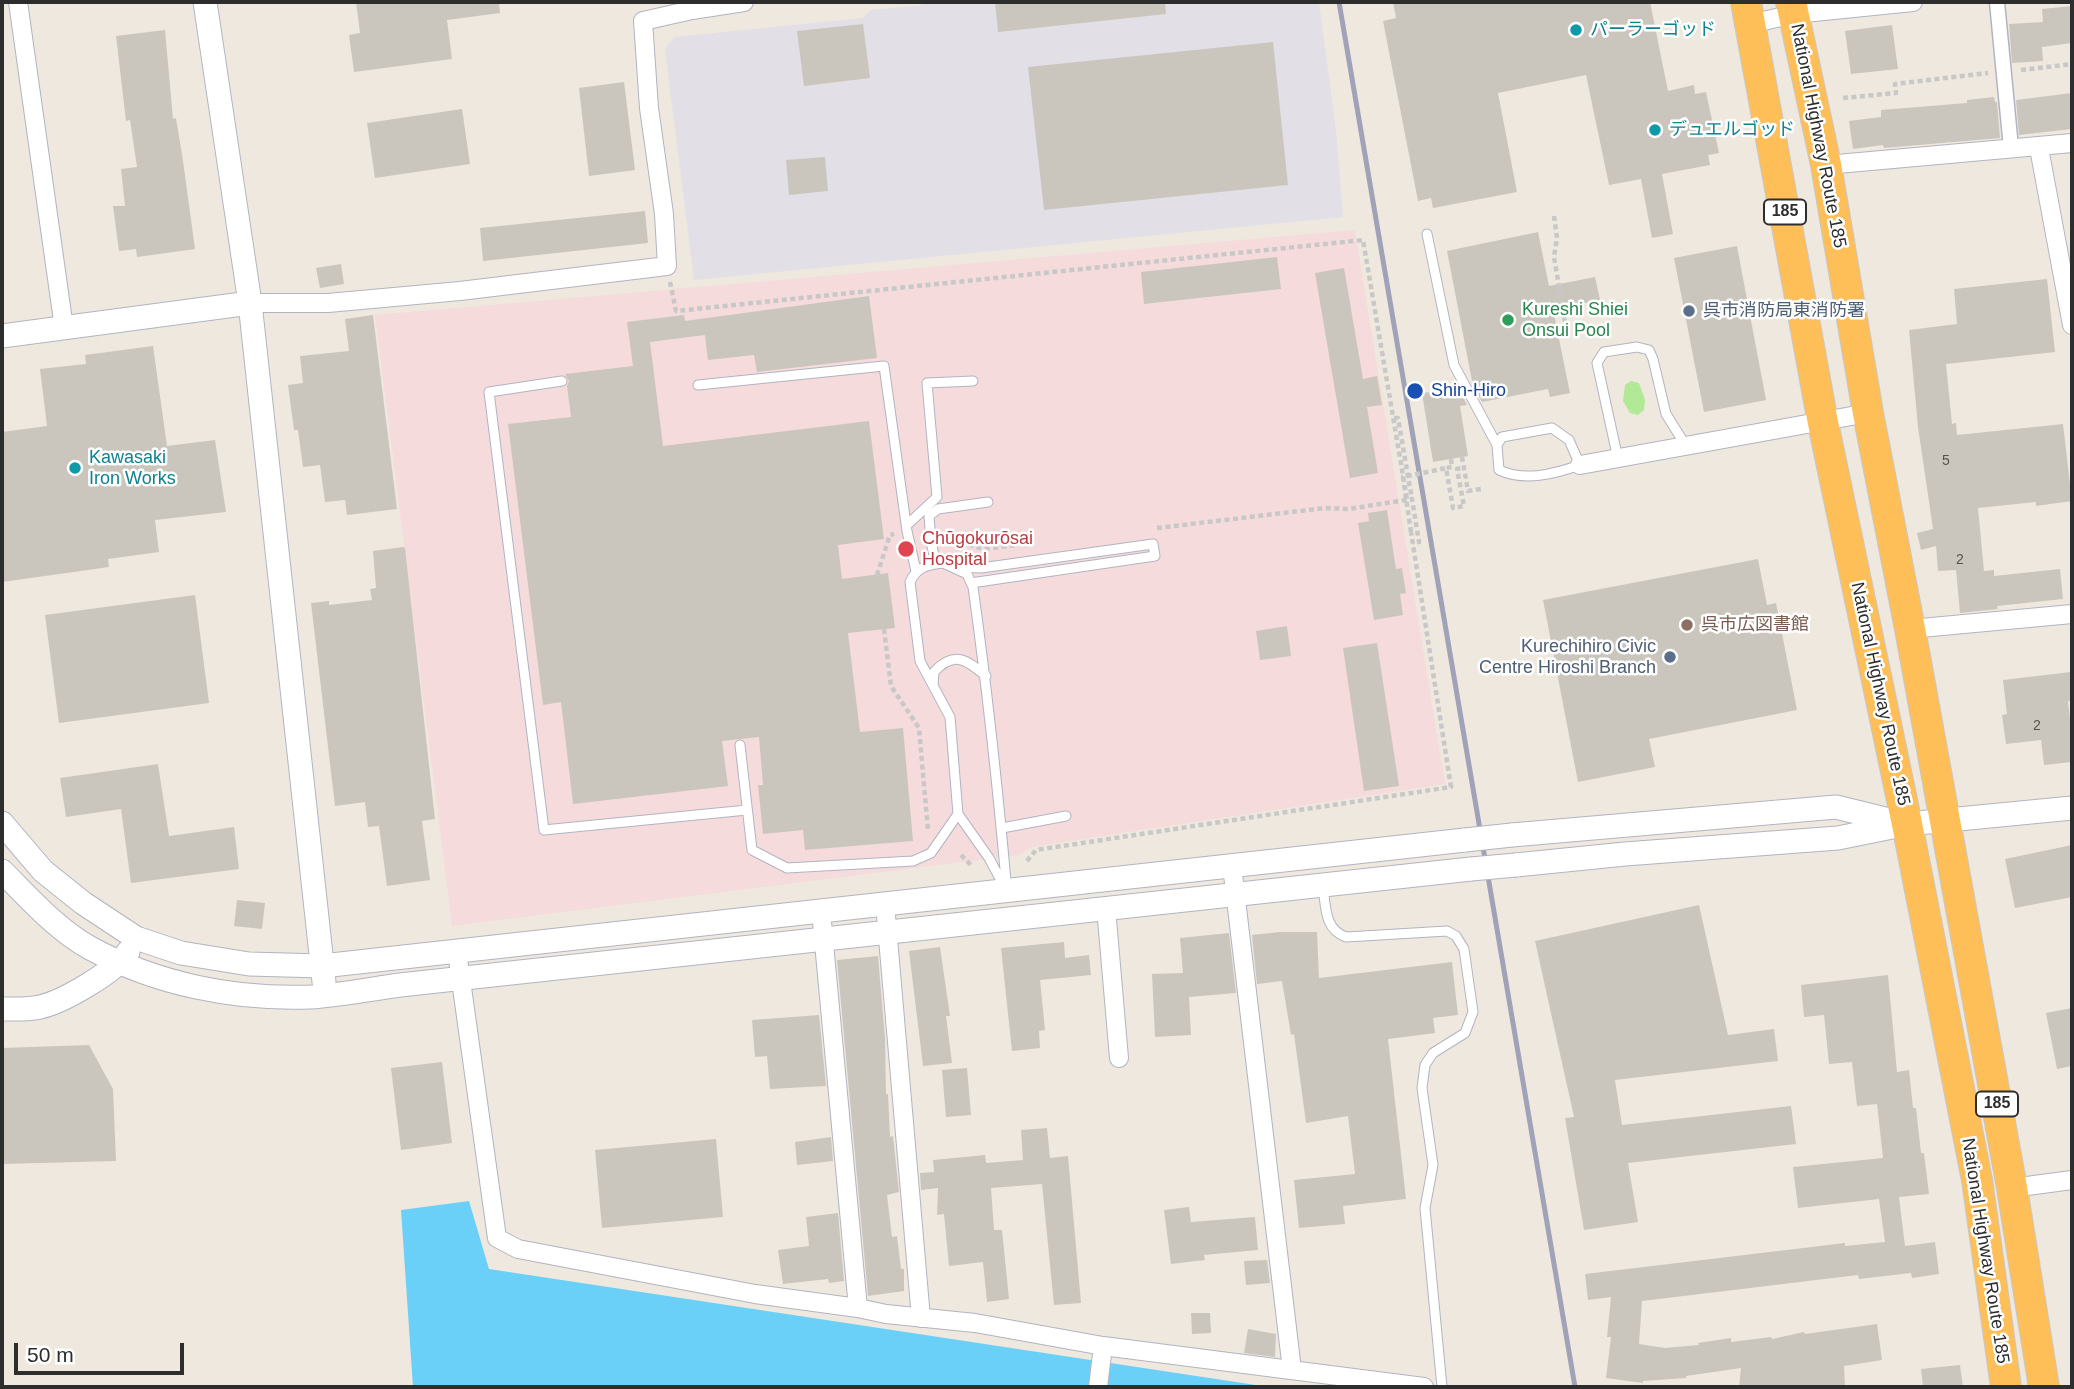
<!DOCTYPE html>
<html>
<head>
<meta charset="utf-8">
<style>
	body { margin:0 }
	#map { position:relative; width:2074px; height:1389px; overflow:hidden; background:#efe8de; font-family:Helvetica,sans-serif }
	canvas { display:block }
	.frame { position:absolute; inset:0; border:4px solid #2d2d2d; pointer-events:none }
	.scale { position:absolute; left:14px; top:1343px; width:170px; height:32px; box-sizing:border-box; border:4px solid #2d2d2d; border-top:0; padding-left:9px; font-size:21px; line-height:24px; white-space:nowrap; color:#2d2d2d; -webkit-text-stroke:5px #fff; paint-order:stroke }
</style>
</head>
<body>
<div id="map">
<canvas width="2074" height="1389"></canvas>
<div class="frame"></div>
<div class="scale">50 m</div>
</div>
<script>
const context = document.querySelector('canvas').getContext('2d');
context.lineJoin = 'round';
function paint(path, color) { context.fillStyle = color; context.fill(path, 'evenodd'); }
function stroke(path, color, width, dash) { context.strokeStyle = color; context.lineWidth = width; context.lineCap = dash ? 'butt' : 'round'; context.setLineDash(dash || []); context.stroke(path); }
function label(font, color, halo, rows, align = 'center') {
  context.font = font + ' Helvetica,"Noto Sans JP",sans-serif'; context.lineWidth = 5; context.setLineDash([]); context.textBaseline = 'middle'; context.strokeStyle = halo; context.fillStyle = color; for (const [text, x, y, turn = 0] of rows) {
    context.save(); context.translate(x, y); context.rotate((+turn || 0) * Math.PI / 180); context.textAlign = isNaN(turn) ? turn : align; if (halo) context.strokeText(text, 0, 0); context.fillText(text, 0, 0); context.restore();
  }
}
paint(new Path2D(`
	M 922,2 L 1319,2 L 1336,131 L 1343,217 L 694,280 L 665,49 L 674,37 L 863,18 L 870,10 L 922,5 Z`), '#e2dfe7');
paint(new Path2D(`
	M 1355,230 L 1445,784 L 1037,846 L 1028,849 L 1020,855 L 452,926 L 375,315 Z`), '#f6dbdc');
paint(new Path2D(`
	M 1631,381 L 1639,383 L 1645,400 L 1644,410 L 1638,415 L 1630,413 L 1623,401 L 1625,385 Z`), '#b1e997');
paint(new Path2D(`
	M 469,1201 L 489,1269 L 1269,1387 L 413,1387 L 401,1210 Z`), '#6ad0f8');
paint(new Path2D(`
	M 356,2 L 499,2 L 500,13 L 447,20 L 452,59 L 354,72 L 349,35 L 360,33 Z
	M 995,2 L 1165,2 L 1166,14 L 998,32 Z
	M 1393,2 L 1650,2 L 1668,91 L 1694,85 L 1695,94 L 1706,92 L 1719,153 L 1708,155 L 1710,165 L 1662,174 L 1673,234 L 1652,238 L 1641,179 L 1609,185 L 1586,75 L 1498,93 L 1517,192 L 1433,208 L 1431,198 L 1418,201 L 1383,21 L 1396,18 Z
	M 2072,6 L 2072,43 L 2042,47 L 2043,61 L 2012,63 L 2009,24 L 2043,22 L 2042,9 Z
	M 863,24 L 870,78 L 804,86 L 797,31 Z
	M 1892,25 L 1898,69 L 1851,74 L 1845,31 Z
	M 165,30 L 173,119 L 176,118 L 183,161 L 195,249 L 137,257 L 136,249 L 119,251 L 113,206 L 125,206 L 121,169 L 137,167 L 130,120 L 126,121 L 116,36 Z
	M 1273,42 L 1288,185 L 1044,210 L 1028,67 Z
	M 624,82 L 635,170 L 589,176 L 579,88 Z
	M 2072,93 L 2072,129 L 2019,135 L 2016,100 Z
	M 1994,97 L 1995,102 L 1997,102 L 2000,138 L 1884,148 L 1883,145 L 1853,149 L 1849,121 L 1881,117 L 1881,110 L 1967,103 L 1967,100 Z
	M 462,109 L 470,164 L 375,178 L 367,123 Z
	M 825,157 L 828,191 L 789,195 L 786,160 Z
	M 645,211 L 648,243 L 483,261 L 480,228 Z
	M 1538,232 L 1549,286 L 1595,277 L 1600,300 L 1553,309 L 1570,393 L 1550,397 L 1548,389 L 1482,402 L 1473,386 L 1447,251 Z
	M 1737,246 L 1766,400 L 1704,412 L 1674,258 Z
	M 1277,257 L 1281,289 L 1144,304 L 1141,272 Z
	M 341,264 L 344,284 L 320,288 L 316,268 Z
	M 1344,268 L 1363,379 L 1377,376 L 1382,405 L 1367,407 L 1378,473 L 1350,478 L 1315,273 Z
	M 2047,279 L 2055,352 L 1946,364 L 1952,424 L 1956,423 L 1957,435 L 2063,424 L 2072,501 L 2036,506 L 2036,502 L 1978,508 L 1984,571 L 1994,570 L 1994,576 L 2060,569 L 2063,599 L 1997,606 L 1998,609 L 1960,613 L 1956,570 L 1938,571 L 1936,546 L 1921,550 L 1917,533 L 1933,529 L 1918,427 L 1909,330 L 1957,324 L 1954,289 Z
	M 869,296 L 877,358 L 757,372 L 754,355 L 708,360 L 705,335 L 650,342 L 663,446 L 869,421 L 884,539 L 838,545 L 842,579 L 888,573 L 895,628 L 848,633 L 860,732 L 903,728 L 913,841 L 805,850 L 803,830 L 763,834 L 758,785 L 763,785 L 759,737 L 722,741 L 728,786 L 573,804 L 561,702 L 543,705 L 508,424 L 571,417 L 567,386 L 569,381 L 565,374 L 633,366 L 627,322 L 684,315 L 685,321 Z
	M 373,315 L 397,509 L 347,515 L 345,500 L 325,502 L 320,465 L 303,467 L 298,430 L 294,430 L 288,385 L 303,383 L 300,356 L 349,351 L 345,319 Z
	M 153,346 L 167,446 L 215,440 L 226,512 L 155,520 L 159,552 L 108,559 L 109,567 L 2,582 L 2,432 L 47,426 L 40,369 L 86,364 L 85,355 Z
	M 1458,388 L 1467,405 L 1460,406 L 1468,456 L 1433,462 L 1422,393 Z
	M 1387,510 L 1396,569 L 1402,568 L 1406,593 L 1400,594 L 1403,615 L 1374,620 L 1358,523 L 1369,521 L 1368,513 Z
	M 403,547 L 405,548 L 435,819 L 422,821 L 430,880 L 387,886 L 379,826 L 368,827 L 365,802 L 335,806 L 311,603 L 329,601 L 329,605 L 372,600 L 370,589 L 376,588 L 373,551 Z
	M 1758,559 L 1767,605 L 1776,603 L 1797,710 L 1649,739 L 1655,767 L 1578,782 L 1543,600 Z
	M 195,595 L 209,703 L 59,723 L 45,615 Z
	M 1287,626 L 1291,656 L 1260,660 L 1256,631 Z
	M 1377,643 L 1399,786 L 1364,791 L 1343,648 Z
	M 2071,672 L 2072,701 L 2068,701 L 2072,737 L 2072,762 L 2044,765 L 2041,740 L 2006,744 L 2002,715 L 2007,714 L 2003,680 Z
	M 158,764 L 169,836 L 234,827 L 239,869 L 131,883 L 121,809 L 66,817 L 60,778 Z
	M 2072,845 L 2072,897 L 2015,908 L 2005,859 Z
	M 237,900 L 265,903 L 262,929 L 234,926 Z
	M 1699,905 L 1728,1035 L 1774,1029 L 1778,1061 L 1615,1080 L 1622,1125 L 1791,1106 L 1796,1144 L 1628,1163 L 1638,1222 L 1584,1230 L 1565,1118 L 1574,1117 L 1535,941 Z
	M 1280,932 L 1317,932 L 1319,978 L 1452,962 L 1458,1015 L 1433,1018 L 1435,1033 L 1388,1039 L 1406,1199 L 1343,1206 L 1345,1224 L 1299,1228 L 1294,1180 L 1355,1174 L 1348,1116 L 1306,1123 L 1294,1034 L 1291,1035 L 1282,981 L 1257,984 L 1252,935 Z
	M 1229,933 L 1236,993 L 1189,997 L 1191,1035 L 1155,1037 L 1152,974 L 1183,973 L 1180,938 Z
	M 1064,942 L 1065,958 L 1089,955 L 1091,975 L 1040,980 L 1045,1030 L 1039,1031 L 1040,1048 L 1012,1051 L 1001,948 Z
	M 940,947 L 950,1016 L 946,1016 L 952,1063 L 923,1066 L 909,951 Z
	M 878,956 L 885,1038 L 886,1094 L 888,1094 L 890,1137 L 893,1136 L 899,1192 L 887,1195 L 892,1237 L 897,1236 L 901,1269 L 904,1269 L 904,1291 L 868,1296 L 837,960 Z
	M 1888,975 L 1897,1072 L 1909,1070 L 1913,1108 L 1916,1108 L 1921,1153 L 1924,1153 L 1929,1194 L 1899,1197 L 1905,1246 L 1935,1242 L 1939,1274 L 1912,1278 L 1911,1273 L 1859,1279 L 1858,1275 L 1642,1301 L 1639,1344 L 1665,1348 L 1699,1345 L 1698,1343 L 1731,1338 L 1731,1342 L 1771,1337 L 1772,1339 L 1804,1332 L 1805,1334 L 1877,1324 L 1882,1360 L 1844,1366 L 1845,1387 L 1739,1387 L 1741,1368 L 1686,1376 L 1686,1378 L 1643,1381 L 1643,1383 L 1606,1378 L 1611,1337 L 1607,1337 L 1611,1297 L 1588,1300 L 1585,1274 L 1845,1243 L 1845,1246 L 1885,1242 L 1879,1199 L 1798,1208 L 1793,1167 L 1883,1158 L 1877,1104 L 1857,1106 L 1852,1062 L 1829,1064 L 1824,1015 L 1804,1017 L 1801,985 Z
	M 2072,1008 L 2072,1066 L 2057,1069 L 2046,1013 Z
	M 819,1015 L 826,1086 L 770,1089 L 767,1056 L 755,1057 L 752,1020 Z
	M 89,1045 L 113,1089 L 116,1161 L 2,1164 L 2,1048 Z
	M 442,1062 L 452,1143 L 401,1150 L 391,1068 Z
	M 967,1068 L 971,1115 L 946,1117 L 942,1070 Z
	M 1047,1128 L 1050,1158 L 1068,1156 L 1081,1303 L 1054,1305 L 1042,1184 L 991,1188 L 994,1230 L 1002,1230 L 1009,1299 L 987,1302 L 983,1262 L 949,1266 L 944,1214 L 937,1215 L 938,1188 L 921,1190 L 920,1173 L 934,1172 L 933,1160 L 985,1155 L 986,1163 L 1023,1160 L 1021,1130 Z
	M 831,1137 L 833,1161 L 797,1165 L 795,1142 Z
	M 716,1139 L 723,1217 L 602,1228 L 595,1150 Z
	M 1189,1207 L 1191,1222 L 1255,1217 L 1258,1250 L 1204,1255 L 1205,1260 L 1171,1264 L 1164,1210 Z
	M 838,1213 L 844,1281 L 829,1283 L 828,1279 L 783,1284 L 778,1250 L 809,1246 L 806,1217 Z
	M 1267,1260 L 1270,1283 L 1246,1285 L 1244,1261 Z
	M 1191,1313 L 1210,1313 L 1211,1333 L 1192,1334 Z
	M 1248,1329 L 1276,1334 L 1275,1357 L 1244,1353 Z
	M 1960,1365 L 1963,1387 L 1923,1387 L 1921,1369 Z`), '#cbc6bd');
const service = new Path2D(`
	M 1427,234 L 1454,365 L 1497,445
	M 562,381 L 489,392 L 544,830 L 747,810
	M 698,385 L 884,366 L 907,531 L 916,571
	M 1552,428 L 1569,440 L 1580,465 C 1554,474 1525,482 1499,470 L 1497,445 L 1502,437 Z
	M 1618,459 L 1597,363 L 1604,352 L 1637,347 L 1649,350 L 1653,359 L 1666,414 L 1686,446
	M 907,525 L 937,497 L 927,383 L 973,381
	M 943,563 L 967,574 L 973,587 C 987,688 998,790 1007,892 L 989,858 L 958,814 L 950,717 L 920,661 L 910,582 C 917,567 926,565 943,563 Z
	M 936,564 L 931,542 L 929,516 L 938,509 L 988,502
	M 960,567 L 981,568 L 1153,544 L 1155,556 L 971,583
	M 933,685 L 934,672 C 954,650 967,660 986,676
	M 740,745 L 752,850 L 787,868 L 913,861 L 931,853 L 958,814
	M 1002,828 L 1066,816
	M 1323,887 C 1326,907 1324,929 1346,937 L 1447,931 L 1456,936 L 1464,949 L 1473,1012 L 1465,1033 L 1433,1053 L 1425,1065 L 1422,1088 L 1433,1165 L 1425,1208 L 1442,1387`);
const pedestrian = new Path2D(`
	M 1997,2 L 2011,148`);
const minor = new Path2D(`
	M 18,2 L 64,328
	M 1750,24 L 1794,14 L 1913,2
	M 2039,148 L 2072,325
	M 1826,165 L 2072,143
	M 250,303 L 328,303 L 460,291 L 667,266 L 664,214 L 649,108 L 643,21 L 692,10 L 744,2
	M 1580,465 L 1868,413
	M 1910,629 L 2072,614
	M 1232,866 L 1292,1370
	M 885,904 L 921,1318
	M 1106,908 L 1119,1058
	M 821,911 L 858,1308
	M 457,952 L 497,1238 L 518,1249 L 755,1294 L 858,1308 L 886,1314 L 975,1323 L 1103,1346 L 1424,1387
	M 2012,1188 L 2072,1180
	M 1098,1387 L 1103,1346`);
const tertiary = new Path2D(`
	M 205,2 L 250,303 L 324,982
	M 2,336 L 250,303
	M 2,823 L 43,871 L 83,903 L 136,938 L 181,953 L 249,964 L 322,966 L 1465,840
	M 1512,835 L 1836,807 L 1901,823
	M 1516,865 L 1625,854 L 1838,838 L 1907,824 L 2072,808
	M 2,871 C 29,898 56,929 90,948 C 156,984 235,1000 310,997 C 340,995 371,989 400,985 L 1471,869
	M 2,1009 C 14,1009 28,1010 40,1007 C 63,1002 116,971 128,952`);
const trunk = new Path2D(`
	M 1746,2 L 1823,423 L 1907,824 L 1977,1180 L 2006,1387
	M 1791,2 L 1826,165 L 1868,413 L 1910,629 L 2012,1188 L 2044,1387`);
stroke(service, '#b2b4c1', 11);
stroke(pedestrian, '#b2b4c1', 17);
stroke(minor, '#b2b4c1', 20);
stroke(tertiary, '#b2b4c1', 25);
stroke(trunk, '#c8c8c8', 32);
stroke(new Path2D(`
	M 2021,70 L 2072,64
	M 1843,98 L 1896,93 L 1895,84 L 1988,73
	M 1554,216 L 1557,238 L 1554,257 L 1568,340
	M 670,282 L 676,311 L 1363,240 L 1407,499
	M 1394,418 L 1398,418 L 1412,499
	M 1462,457 L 1468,491 L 1481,489
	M 1451,459 L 1452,467 L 1446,468 L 1453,508 L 1464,506 L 1457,469 L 1465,468
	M 1157,528 L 1325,508 L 1348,509 L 1412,499 L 1419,542 L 1413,543
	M 944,537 L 983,549 L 1017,545
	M 877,575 L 890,535 L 894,534
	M 884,629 L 891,686 L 919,728 L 928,830
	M 961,855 L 973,867
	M 1027,861 L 1036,850 L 1451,787 L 1411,532`), '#c8c8c8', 4.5, [5, 3.5]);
stroke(service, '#fff', 9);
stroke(pedestrian, '#fff', 14);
stroke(minor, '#fff', 18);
stroke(tertiary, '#fff', 23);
stroke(trunk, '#febe58', 30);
stroke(new Path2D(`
	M 1339,2 L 1575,1387`), '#a0a3b8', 5);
const tertiaryBridge = new Path2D(`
	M 1465,840 L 1512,835
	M 1471,869 L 1516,865`);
stroke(tertiaryBridge, '#b2b4c1', 25, []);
stroke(new Path2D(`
	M 1411,532 L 1403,477 L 1446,468`), '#c8c8c8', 4.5, [5, 3.5]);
stroke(tertiaryBridge, '#fff', 23);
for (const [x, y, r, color] of [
	[1576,30,7,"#0f9aa8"],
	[1655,130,7,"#0f9aa8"],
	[1689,311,7,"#5c6f8a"],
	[1508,320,7,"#2e9e5b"],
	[1415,391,9,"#1a4fb4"],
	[75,468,7,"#0f9aa8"],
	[906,549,9,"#e0444e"],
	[1687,625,7,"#8d6e63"],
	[1670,657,7,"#5c6f8a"]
]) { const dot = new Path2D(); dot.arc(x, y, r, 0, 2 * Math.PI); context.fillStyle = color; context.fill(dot); stroke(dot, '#fff', 2.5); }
label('14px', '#545351', null, [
	["5",1946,461],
	["2",1960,560],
	["2",2037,726]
]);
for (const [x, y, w] of [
	[1785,212,42],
	[1997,1104,42]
]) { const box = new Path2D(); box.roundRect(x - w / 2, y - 12.5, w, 25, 5); context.fillStyle = '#fff'; context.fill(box); stroke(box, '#2d2d2d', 2); }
label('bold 16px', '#2d2d2d', null, [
	["185",1785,212],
	["185",1997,1104]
]);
label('18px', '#0d838f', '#fff', [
	["パーラーゴッド",1590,30],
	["デュエルゴッド",1669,130],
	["Kawasaki",89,458],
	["Iron Works",89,479]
], 'left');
label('18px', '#2d2d2d', '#fff', [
	["National Highway Route 185",1818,136,79],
	["National Highway Route 185",1880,694,78],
	["National Highway Route 185",1985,1251,81]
]);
label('18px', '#27864d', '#fff', [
	["Kureshi Shiei",1522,310],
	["Onsui Pool",1522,331]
], 'left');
label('18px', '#4e5e75', '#fff', [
	["呉市消防局東消防署",1703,311],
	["Kurechihiro Civic",1656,647,"right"],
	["Centre Hiroshi Branch",1656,668,"right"]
], 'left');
label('18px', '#164399', '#fff', [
	["Shin-Hiro",1431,391]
], 'left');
label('18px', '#be3a42', '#fff', [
	["Chūgokurōsai",922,539],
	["Hospital",922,560]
], 'left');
label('18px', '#785e54', '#fff', [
	["呉市広図書館",1701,625]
], 'left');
</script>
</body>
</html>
